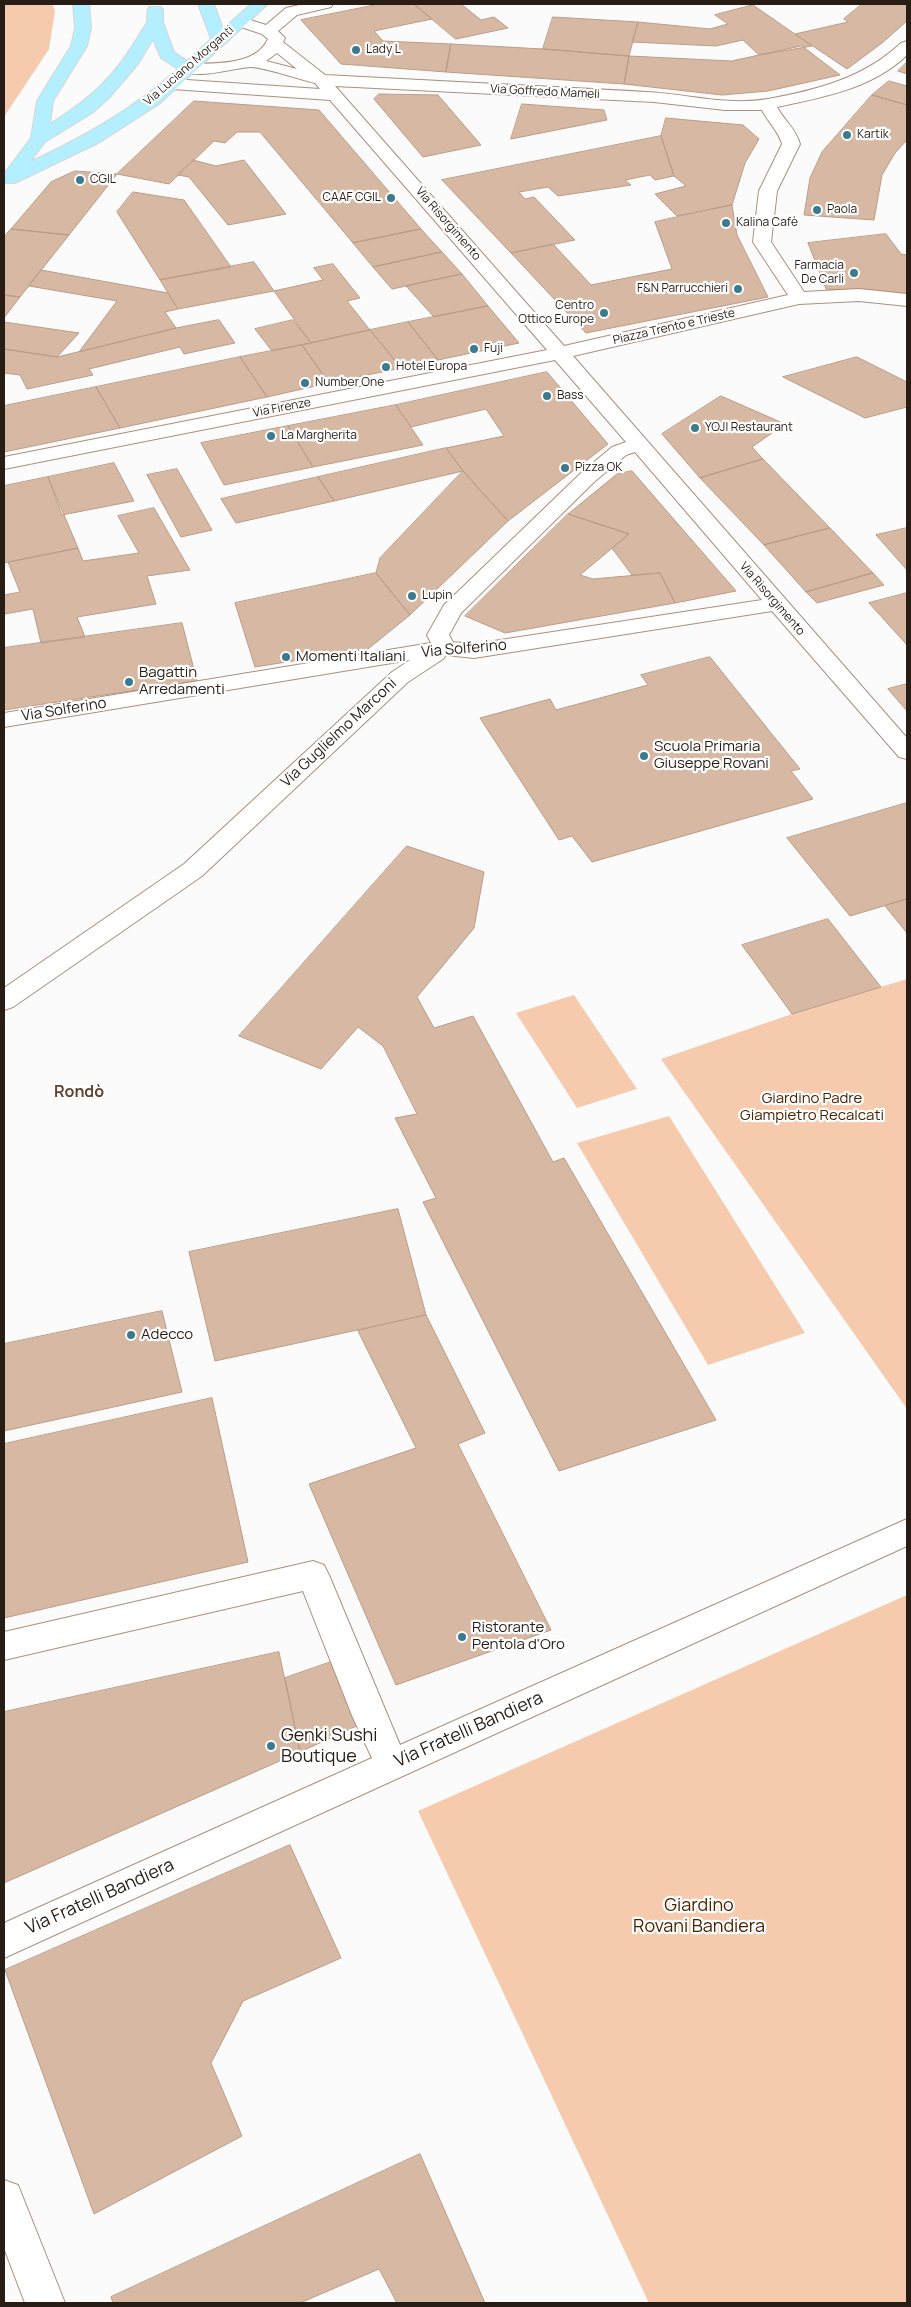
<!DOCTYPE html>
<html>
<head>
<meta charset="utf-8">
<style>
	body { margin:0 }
	#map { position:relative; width:911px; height:2307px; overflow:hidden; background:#fbfbfb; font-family:Manrope,sans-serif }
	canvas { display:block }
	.frame { position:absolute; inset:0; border:5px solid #281d15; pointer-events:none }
</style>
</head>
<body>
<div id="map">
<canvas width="911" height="2307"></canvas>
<div class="frame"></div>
</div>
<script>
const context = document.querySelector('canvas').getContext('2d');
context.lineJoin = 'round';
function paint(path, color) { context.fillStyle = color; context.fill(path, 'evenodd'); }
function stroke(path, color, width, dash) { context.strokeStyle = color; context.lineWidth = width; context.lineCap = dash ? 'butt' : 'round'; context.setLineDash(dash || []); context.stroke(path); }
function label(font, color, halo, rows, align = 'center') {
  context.font = font + ' Manrope,sans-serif'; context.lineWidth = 4.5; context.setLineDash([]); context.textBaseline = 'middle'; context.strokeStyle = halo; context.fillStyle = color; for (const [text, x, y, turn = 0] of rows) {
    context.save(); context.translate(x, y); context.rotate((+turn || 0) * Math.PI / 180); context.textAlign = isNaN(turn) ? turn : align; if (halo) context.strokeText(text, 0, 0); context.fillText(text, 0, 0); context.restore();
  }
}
paint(new Path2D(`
	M 4,4 L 52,4 L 55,10 L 49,49 L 4,117 Z
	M 907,979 L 907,1409 L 661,1059 L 792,1014 Z
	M 574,995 L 637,1089 L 577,1108 L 516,1013 Z
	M 669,1116 L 805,1333 L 708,1365 L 577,1143 Z
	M 907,1595 L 907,2303 L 649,2303 L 418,1811 Z`), '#f5caad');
const building = new Path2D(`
	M 380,4 L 414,4 L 432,19 L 374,31 L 383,41 L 451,44 L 446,72 L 341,64 L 301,20 Z
	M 414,4 L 461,4 L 481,20 L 494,17 L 508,28 L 456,39 Z
	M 862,4 L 907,4 L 907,21 L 882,43 L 847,69 L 795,34 L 848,22 L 844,19 Z
	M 753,5 L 812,46 L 759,55 L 743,40 L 716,46 L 632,42 L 638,22 L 710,29 L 728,24 L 715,15 Z
	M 553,17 L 638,22 L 629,56 L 543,49 Z
	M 451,44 L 543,49 L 629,56 L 624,84 L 446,72 Z
	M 802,46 L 840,75 L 768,91 L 722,95 L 624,84 L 629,56 L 731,61 Z
	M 907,62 L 907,74 L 898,71 Z
	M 889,81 L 907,86 L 907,105 L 872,95 Z
	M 379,94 L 438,95 L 481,145 L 423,157 L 374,99 Z
	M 872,95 L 907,105 L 907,140 L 895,153 L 882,175 L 874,220 L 804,215 L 810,178 L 822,152 Z
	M 194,101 L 319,110 L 421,229 L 353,243 L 260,132 L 237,132 L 225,143 L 214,141 L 169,184 L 117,174 Z
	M 522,104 L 604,110 L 607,120 L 511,139 Z
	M 666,118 L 743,125 L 759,139 L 745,163 L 732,205 L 677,216 L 655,194 L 686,186 L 674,176 L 661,136 Z
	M 661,136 L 674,176 L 655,180 L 650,175 L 625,180 L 631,185 L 558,196 L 548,187 L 519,192 L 525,199 L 534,197 L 575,240 L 511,253 L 442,180 Z
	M 193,160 L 216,166 L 244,160 L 286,214 L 228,225 L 189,177 L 178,175 Z
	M 75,171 L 117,174 L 69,235 L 11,229 L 51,182 Z
	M 133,192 L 184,200 L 231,267 L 160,280 L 117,212 Z
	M 732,205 L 737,235 L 768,297 L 586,333 L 511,253 L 553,244 L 591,285 L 672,269 L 655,222 Z
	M 11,229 L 69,235 L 20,297 L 4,295 L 4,237 Z
	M 421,229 L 442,252 L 373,267 L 353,243 Z
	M 886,234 L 901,254 L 907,255 L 907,294 L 826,289 L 808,243 Z
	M 442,252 L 462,274 L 392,289 L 373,267 Z
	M 254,262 L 274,291 L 178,309 L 160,280 Z
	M 333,264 L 360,298 L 347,301 L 370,330 L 311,343 L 274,291 L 323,280 L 314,268 Z
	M 41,270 L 168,293 L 178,309 L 165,312 L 176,328 L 79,352 L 117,301 L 29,286 Z
	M 462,274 L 488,306 L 434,317 L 406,286 Z
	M 4,295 L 20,297 L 4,318 Z
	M 488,306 L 519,343 L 438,360 L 408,322 Z
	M 219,320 L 235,343 L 184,354 L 180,347 L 89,369 L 93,375 L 27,389 L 20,375 L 4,373 L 4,349 L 57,357 L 176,328 Z
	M 293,320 L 311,343 L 272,351 L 255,329 Z
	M 4,322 L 79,333 L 57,357 L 4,349 Z
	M 408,322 L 438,360 L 401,368 L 370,330 Z
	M 370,330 L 401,368 L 329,383 L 302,345 Z
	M 302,345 L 329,383 L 267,397 L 240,357 Z
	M 240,357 L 267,397 L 120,428 L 96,387 Z
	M 857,357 L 907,382 L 907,407 L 865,418 L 783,377 Z
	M 547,372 L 608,444 L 508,521 L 463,471 L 446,448 L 504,436 L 486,409 L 411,427 L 396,405 Z
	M 96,387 L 120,428 L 4,452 L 4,406 Z
	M 721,396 L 785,424 L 752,447 L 763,459 L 700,478 L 662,434 Z
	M 396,405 L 423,445 L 313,467 L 288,426 Z
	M 288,426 L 313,467 L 224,485 L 201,443 Z
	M 446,448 L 463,471 L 334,501 L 318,477 Z
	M 763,459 L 830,528 L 764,545 L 700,478 Z
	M 114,463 L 134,501 L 62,515 L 48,477 Z
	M 177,469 L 212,530 L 181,537 L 147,475 Z
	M 463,471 L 508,521 L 410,615 L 376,573 L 380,558 Z
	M 632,471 L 736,591 L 675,603 L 660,573 L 632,575 L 612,548 L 629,534 L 568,514 L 617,474 Z
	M 48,477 L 78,548 L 4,563 L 4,486 Z
	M 318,477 L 334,501 L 236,523 L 221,499 Z
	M 154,508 L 190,570 L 147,576 L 156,604 L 77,617 L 85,637 L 41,643 L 33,609 L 4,614 L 4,595 L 20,592 L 8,562 L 78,548 L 83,561 L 139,553 L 118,516 Z
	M 568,514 L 629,534 L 580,575 L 593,579 L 660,573 L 675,603 L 505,633 L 465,616 Z
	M 830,528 L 873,573 L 806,592 L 764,545 Z
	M 907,528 L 907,570 L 876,535 Z
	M 376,573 L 410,615 L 368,649 L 255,667 L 235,603 Z
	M 873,573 L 884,585 L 817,603 L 806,592 Z
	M 907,593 L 907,645 L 869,603 Z
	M 182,623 L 197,681 L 4,710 L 4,648 Z
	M 710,657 L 800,769 L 791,771 L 813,799 L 592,862 L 572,836 L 559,840 L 480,718 L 550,699 L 556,710 L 648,685 L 641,675 Z
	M 907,684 L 907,711 L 888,689 Z
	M 907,803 L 907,899 L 850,916 L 787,838 Z
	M 407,846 L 484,872 L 474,928 L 417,997 L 434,1028 L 473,1016 L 553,1162 L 564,1158 L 716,1420 L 559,1471 L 423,1202 L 436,1198 L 395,1118 L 417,1114 L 383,1046 L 358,1027 L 321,1069 L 239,1036 Z
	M 907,899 L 907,933 L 885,906 Z
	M 828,919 L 881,987 L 792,1014 L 742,945 Z
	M 398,1209 L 426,1315 L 215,1361 L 189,1252 Z
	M 162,1311 L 182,1392 L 4,1431 L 4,1344 Z
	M 426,1315 L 485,1433 L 458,1444 L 551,1630 L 396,1685 L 309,1484 L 416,1448 L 358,1331 Z
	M 212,1398 L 248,1562 L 4,1618 L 4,1444 Z
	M 279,1652 L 300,1752 L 4,1883 L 4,1712 Z
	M 334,1661 L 361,1724 L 300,1752 L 285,1678 Z
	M 290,1845 L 341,1958 L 243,2001 L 211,2063 L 242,2136 L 94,2214 L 5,1970 Z
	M 420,2154 L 485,2303 L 397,2303 L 379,2269 L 300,2303 L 113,2303 L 111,2297 Z`);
paint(building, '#d7b8a3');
stroke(building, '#ba9c87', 1);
const minor = new Path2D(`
	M 304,4 L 333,4 L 331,7 L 297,15 L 278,31 L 285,38 L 283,42 L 325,75 C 433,81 540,86 647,92 C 687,94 727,106 768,99 C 817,90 864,78 901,43 L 907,41 L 907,55 C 872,89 823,97 777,107 C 785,122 795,127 800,144 L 777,191 L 771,242 L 804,292 L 859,289 L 907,294 L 907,306 L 859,301 L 799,304 L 573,356 L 907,738 L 907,759 L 899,757 L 772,611 L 474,658 L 446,655 L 443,659 L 408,682 L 202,876 L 13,1007 L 4,1010 L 4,988 L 184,864 L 392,672 L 410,660 L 4,727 L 4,713 L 431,643 L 427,635 L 444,605 L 580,474 L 612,447 L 626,442 L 555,360 L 4,469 L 4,457 L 547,350 L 330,100 L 172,89 L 166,87 L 164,84 L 166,81 L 172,79 L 320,89 L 315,83 C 302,80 260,66 250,67 C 228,69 205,78 183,72 L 181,69 L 183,66 L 189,64 C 215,63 256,66 268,39 L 262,34 L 235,25 L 233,22 L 235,19 L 241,17 L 266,25 L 286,8 ZM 277,53 L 297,69 L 266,61 ZM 335,86 L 654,102 L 725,110 L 762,110 C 768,122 779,132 782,144 L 759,191 L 753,242 L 788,295 L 564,346 ZM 635,452 L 762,600 L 474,644 L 453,642 L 449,635 L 461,613 L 594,482 L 626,455 Z
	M 907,1519 L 907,1546 L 4,1958 L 4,1923 L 372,1758 L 353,1718 L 303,1591 L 4,1660 L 4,1632 L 313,1561 L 324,1565 L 329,1575 L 400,1745 Z
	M 4,2180 L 18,2185 L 65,2303 L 25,2303 L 4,2248 Z`);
const major = new Path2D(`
	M 73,4 L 89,4 L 91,28 L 87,46 L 53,101 L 50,124 C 93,97 115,76 141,32 C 143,29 146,25 147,22 C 148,16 146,12 149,7 L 161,7 L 163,10 L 163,22 L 174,52 L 187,61 L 211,39 L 198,4 L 214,4 L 223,29 L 251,4 L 268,4 L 159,104 L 100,142 L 15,183 L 4,183 L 4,174 L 31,138 L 37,101 L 71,46 L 75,28 ZM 153,39 L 161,58 L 178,69 C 130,111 87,135 30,162 L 45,142 L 92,113 L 108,99 L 138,64 Z`);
stroke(minor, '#ad8f7b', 2);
stroke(major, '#d8d6d5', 2);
paint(minor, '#fff');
paint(major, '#b3efff');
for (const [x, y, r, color] of [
	[356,50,5,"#3a7c8d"],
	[847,135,5,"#3a7c8d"],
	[80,180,5,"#3a7c8d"],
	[391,198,5,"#3a7c8d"],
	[817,210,5,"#3a7c8d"],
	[726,223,5,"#3a7c8d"],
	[854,273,5,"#3a7c8d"],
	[738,289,5,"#3a7c8d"],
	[604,313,5,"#3a7c8d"],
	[474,349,5,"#3a7c8d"],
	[386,367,5,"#3a7c8d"],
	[305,383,5,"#3a7c8d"],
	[547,396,5,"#3a7c8d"],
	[695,428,5,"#3a7c8d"],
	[271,436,5,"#3a7c8d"],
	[565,468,5,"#3a7c8d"],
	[412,596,5,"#3a7c8d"],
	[286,657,5,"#3a7c8d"],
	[129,682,5,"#3a7c8d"],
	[644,756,5,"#3a7c8d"],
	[131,1335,5,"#3a7c8d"],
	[462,1637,5,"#3a7c8d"],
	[271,1746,5,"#3a7c8d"]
]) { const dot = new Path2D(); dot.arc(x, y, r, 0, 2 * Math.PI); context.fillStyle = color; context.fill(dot); stroke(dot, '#fff', 2); }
label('12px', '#281d15', '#fff', [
	["Lady L",366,50],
	["Kartik",857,135],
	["CGIL",90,180],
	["CAAF CGIL",381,198,"right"],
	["Paola",827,210],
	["Kalina Cafè",736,223],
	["Farmacia",844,266,"right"],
	["De Carli",844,280,"right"],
	["F&N Parrucchieri",728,289,"right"],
	["Centro",594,306,"right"],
	["Ottico Europe",594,320,"right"],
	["Fuji",484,349],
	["Hotel Europa",396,367],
	["Number One",315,383],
	["Bass",557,396],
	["YOJI Restaurant",705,428],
	["La Margherita",281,436],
	["Pizza OK",575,468],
	["Lupin",422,596]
], 'left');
label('12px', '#281d15', '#fff', [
	["Via Luciano Morganti",189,66,-41],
	["Via Goffredo Mameli",545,92,3],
	["Via Risorgimento",448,224,49],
	["Piazza Trento e Trieste",674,327,-13],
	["Via Firenze",282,408,-11],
	["Via Risorgimento",772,599,49]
]);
label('15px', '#281d15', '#fff', [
	["Via Solferino",464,649,-5],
	["Via Solferino",64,710,-9],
	["Via Guglielmo Marconi",339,733,-43]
]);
label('15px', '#281d15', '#fff', [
	["Momenti Italiani",296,657],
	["Bagattin",139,673],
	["Arredamenti",139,690],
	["Scuola Primaria",654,747],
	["Giuseppe Rovani",654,764],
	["Adecco",141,1335],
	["Ristorante",472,1628],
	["Pentola d'Oro",472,1645]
], 'left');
label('15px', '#492302', '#fff', [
	["Giardino Padre",812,1099],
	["Giampietro Recalcati",812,1116]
]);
label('bold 16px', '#5f4532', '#fff', [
	["Rondò",79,1093]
]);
label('18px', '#281d15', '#fff', [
	["Via Fratelli Bandiera",469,1730,-24],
	["Via Fratelli Bandiera",100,1897,-24]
]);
label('18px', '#281d15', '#fff', [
	["Genki Sushi",281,1736],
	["Boutique",281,1757]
], 'left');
label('18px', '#492302', '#fff', [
	["Giardino",699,1906],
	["Rovani Bandiera",699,1927]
]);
</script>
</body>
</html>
